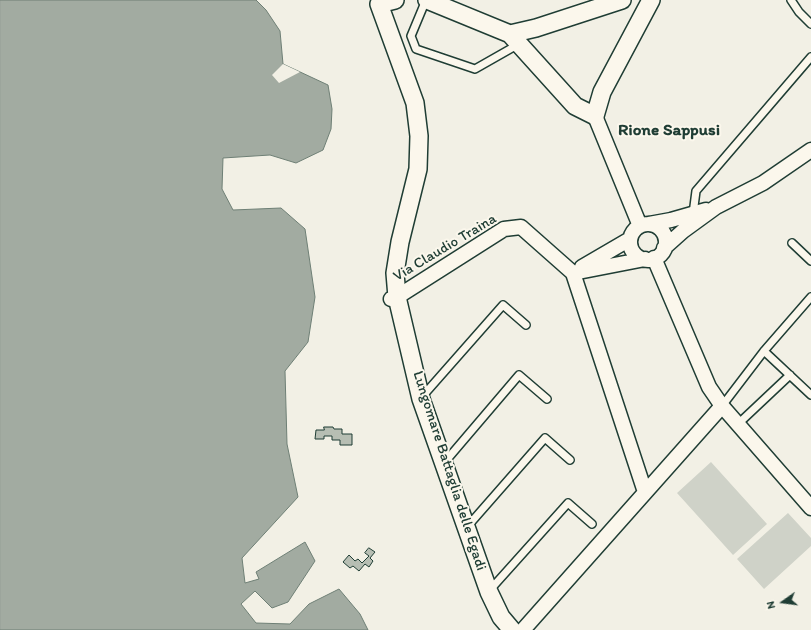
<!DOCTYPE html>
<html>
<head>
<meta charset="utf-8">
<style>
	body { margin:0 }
	#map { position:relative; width:811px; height:630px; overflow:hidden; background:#f2f0e5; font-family:Itim,sans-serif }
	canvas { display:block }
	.north { position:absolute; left:763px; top:582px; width:40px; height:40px; -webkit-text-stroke:3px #fbf7ec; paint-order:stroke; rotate:256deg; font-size:11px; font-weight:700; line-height:16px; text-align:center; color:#1f3d34 }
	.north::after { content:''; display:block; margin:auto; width:14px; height:18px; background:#1f3d34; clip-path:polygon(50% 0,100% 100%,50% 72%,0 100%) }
</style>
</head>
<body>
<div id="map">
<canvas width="811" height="630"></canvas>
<div class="north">N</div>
</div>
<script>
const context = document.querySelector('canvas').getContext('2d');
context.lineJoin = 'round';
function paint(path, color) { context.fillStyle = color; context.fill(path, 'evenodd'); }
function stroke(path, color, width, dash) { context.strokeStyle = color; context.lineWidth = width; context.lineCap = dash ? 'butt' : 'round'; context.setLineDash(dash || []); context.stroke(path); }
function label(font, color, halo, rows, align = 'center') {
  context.font = font + ' Itim,sans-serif'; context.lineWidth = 4; context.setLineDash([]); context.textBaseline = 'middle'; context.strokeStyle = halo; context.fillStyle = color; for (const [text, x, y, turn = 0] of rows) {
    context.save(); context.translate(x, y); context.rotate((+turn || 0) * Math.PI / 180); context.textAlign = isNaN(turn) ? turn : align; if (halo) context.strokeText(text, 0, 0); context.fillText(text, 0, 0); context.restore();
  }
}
paint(new Path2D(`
	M 711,462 L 767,524 L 733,555 L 677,493 Z
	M 788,513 L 811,538 L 811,546 L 764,589 L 737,559 Z`), '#cfd2c8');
const water = new Path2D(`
	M 0,0 L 256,0 L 266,10 L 280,31 L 283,64 L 328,85 L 332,109 L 331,129 L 323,150 L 296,163 L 270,155 L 223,158 L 222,189 L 233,210 L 281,208 L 305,229 L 315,297 L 308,342 L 285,371 L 287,444 L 298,497 L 242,558 L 245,583 L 259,579 L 256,572 L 305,542 L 315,561 L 288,602 L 272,608 L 255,591 L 241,604 L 256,623 L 290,624 L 309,604 L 339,589 L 360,614 L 368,630 L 0,630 Z`);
paint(water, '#a2aba1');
stroke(water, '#6e7f75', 1);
paint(new Path2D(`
	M 283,64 L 300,72 L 279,83 L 272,75 Z`), '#f2f0e5');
const building = new Path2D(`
	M 324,427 L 333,427 L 334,429 L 342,429 L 342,434 L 352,434 L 352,445 L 340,445 L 340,440 L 332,440 L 332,436 L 324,436 L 324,439 L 315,439 L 316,430 L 324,430 Z
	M 369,548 L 375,552 L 370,558 L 373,561 L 369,567 L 365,564 L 359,571 L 353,566 L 350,568 L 343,562 L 349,555 L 355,561 L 358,559 L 362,563 L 369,556 L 365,553 Z`);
paint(building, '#b7beb3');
stroke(building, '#1f3d34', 1);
const service = new Path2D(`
	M 426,0 L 411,36 L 416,49 L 475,69 L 519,44
	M 791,0 L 799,12 L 811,24
	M 693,214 L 696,191 L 811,57
	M 792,243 L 811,261
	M 764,351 L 811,395
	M 421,398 L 503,305 L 526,325
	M 722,406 L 764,351 L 811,297
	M 738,424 L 790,375
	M 444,463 L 519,375 L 547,399
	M 467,527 L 545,438 L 570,460
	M 489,591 L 568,503 L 592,524`);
const minor = new Path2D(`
	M 595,116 L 640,226
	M 649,224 L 671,220 L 706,210
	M630 242a18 18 0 1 1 36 0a18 18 0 1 1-36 0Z
	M 664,248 L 683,231 L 716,207 L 763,183 L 811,150
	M 654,258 L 709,387 L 722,406 L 811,508
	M 582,267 L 630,239
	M 573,273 L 645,492
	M 573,273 L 645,259
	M 391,299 L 397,297 L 504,229 L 521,227 L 573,273
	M 523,630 L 722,406`);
const tertiary = new Path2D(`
	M 395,0 L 379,4 L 415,103 L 419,136 L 418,169 L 400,242 L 395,273 L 397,297 L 421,399 L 489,592 L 501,617 L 512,630
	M 427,0 L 510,34 L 575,106 L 595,116 L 602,92 L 651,0
	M 510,34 L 536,28 L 622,0`);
stroke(service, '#1f3d34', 10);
stroke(minor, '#1f3d34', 17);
stroke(tertiary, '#1f3d34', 20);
stroke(service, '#fbf7ec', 7);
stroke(minor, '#fbf7ec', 14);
stroke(tertiary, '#fbf7ec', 17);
label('15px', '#1f3d34', '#fbf7ec', [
	["Via Claudio Traina",445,248,-31],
	["Lungomare Battaglia delle Egadi",449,471,72]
]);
label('bold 17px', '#1f3d34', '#fbf7ec', [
	["Rione Sappusi",669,131]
]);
</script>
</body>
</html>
